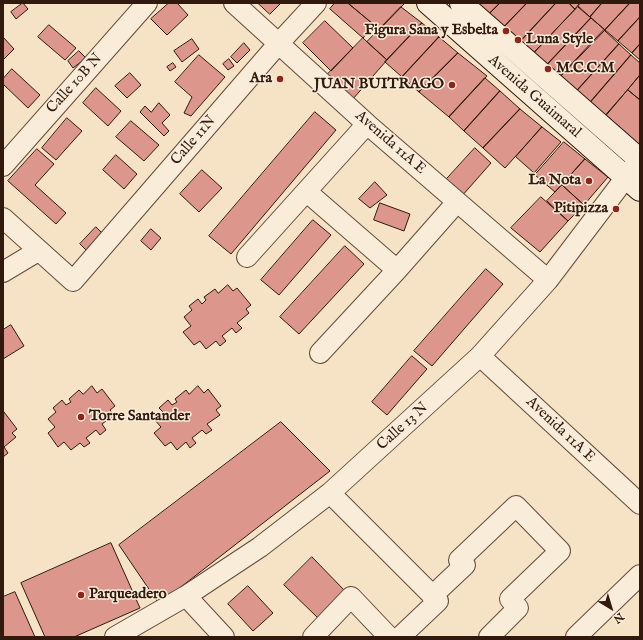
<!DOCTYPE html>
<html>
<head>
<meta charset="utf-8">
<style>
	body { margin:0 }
	#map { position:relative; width:643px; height:640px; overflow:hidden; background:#f6e2c4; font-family:"IM FELL English",serif }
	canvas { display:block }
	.frame { position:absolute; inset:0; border:4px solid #31190e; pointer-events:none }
	.north { position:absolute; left:591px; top:588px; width:40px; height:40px; -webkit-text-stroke:3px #f9ecd9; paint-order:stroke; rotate:142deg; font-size:11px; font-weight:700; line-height:16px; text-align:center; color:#31190e }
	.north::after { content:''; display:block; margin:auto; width:14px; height:18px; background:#31190e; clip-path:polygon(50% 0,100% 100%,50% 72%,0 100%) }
</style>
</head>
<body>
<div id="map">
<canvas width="643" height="640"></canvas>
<div class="frame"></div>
<div class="north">N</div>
</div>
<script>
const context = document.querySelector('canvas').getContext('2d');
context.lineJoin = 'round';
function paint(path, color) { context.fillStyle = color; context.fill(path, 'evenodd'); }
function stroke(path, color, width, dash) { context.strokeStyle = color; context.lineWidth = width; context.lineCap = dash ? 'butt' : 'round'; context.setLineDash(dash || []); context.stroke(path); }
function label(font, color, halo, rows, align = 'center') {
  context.font = font + ' "IM FELL English",serif'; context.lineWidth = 3; context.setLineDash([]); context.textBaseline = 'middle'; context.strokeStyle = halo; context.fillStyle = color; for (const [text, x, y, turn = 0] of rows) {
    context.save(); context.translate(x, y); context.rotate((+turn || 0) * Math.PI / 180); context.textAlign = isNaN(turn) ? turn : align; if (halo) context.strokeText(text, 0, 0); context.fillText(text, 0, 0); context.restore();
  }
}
const building = new Path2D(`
	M 23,3 L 28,9 L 16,19 L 11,12 Z
	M 169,3 L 177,3 L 188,15 L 167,35 L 151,19 Z
	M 258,3 L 281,3 L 270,14 Z
	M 335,3 L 348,3 L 374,25 L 363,38 L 330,9 Z
	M 348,3 L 403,3 L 404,4 L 380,29 Z
	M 470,3 L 500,3 L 486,17 Z
	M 500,3 L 527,3 L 501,30 L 486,17 Z
	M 527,3 L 556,3 L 518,44 L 501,30 Z
	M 556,3 L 569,3 L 575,9 L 531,56 L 518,44 Z
	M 569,3 L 580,3 L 575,9 Z
	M 581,3 L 602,3 L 590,17 L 578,6 Z
	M 602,3 L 630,3 L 605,30 L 590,17 Z
	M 630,3 L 640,3 L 640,17 L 618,41 L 605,30 Z
	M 401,7 L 422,23 L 387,60 L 367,42 Z
	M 578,7 L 591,18 L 544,68 L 531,56 Z
	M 640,17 L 640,44 L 632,53 L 618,41 Z
	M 591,18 L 605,30 L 558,79 L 544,68 Z
	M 325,21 L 353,48 L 331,71 L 303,43 Z
	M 422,23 L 439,37 L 402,77 L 385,62 Z
	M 49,25 L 76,48 L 65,60 L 38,37 Z
	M 604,30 L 619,44 L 574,94 L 558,79 Z
	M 3,37 L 14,49 L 3,60 Z
	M 439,37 L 458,53 L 419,92 L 402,77 Z
	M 363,38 L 387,60 L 352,100 L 326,76 Z
	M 192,39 L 199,49 L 182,62 L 174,51 Z
	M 244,43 L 250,50 L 237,63 L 231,57 Z
	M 619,44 L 631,55 L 588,105 L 574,94 Z
	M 640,44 L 640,60 L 632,53 Z
	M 79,51 L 86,58 L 73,68 L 68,61 Z
	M 458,53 L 487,76 L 449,117 L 419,92 Z
	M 199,55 L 225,77 L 191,116 L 184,113 L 192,97 L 175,82 Z
	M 631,55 L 640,63 L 640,75 L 603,119 L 588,105 Z
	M 229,59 L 234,66 L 228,70 L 223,64 Z
	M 173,63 L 176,67 L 170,71 L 167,67 Z
	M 12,69 L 40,95 L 28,108 L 3,84 L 3,79 Z
	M 130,73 L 141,85 L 127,98 L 115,86 Z
	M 640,75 L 640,100 L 628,90 Z
	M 485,78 L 500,91 L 464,131 L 449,117 Z
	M 96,88 L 121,111 L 108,126 L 83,103 Z
	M 628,90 L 640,100 L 640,145 L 606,115 Z
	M 500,91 L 520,109 L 483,148 L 464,131 Z
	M 159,103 L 170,115 L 162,123 L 169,131 L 164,136 L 140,112 L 145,106 L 151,112 Z
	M 520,109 L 542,127 L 505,168 L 483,148 Z
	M 315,112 L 336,130 L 231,254 L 209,236 Z
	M 67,118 L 82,131 L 56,160 L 42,148 Z
	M 131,121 L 159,145 L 144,161 L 116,137 Z
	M 542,127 L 561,142 L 534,173 L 516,157 Z
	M 564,142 L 585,159 L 555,192 L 535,175 Z
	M 475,148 L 491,163 L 461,197 L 444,182 Z
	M 37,149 L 54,164 L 35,185 L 66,213 L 56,224 L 8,181 Z
	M 116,155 L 137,174 L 124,189 L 103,170 Z
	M 585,159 L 608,177 L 584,205 L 562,185 Z
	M 202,170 L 222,188 L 199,212 L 180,194 Z
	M 375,182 L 387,195 L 370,208 L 359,199 Z
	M 562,185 L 584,205 L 568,221 L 547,201 Z
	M 541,197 L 568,221 L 540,252 L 511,228 Z
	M 380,203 L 410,214 L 404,231 L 374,220 Z
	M 313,220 L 331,235 L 279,295 L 261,280 Z
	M 96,227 L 102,233 L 86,250 L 80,244 Z
	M 151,229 L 161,238 L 151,250 L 141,241 Z
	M 345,246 L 364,264 L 299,334 L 280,317 Z
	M 486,269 L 503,284 L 432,366 L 414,351 Z
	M 228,285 L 233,291 L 237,288 L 251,305 L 246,309 L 249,313 L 237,323 L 242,328 L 236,333 L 232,328 L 222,336 L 226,341 L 220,346 L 216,341 L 206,349 L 200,341 L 194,345 L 183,332 L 191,326 L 184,317 L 192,310 L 189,306 L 198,299 L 202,304 L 206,300 L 204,297 L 215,289 L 218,293 Z
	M 11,325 L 24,346 L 3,359 L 3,330 Z
	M 412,356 L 427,369 L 387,415 L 372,402 Z
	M 92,386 L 97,393 L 102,389 L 115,406 L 110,410 L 114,415 L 102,424 L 106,430 L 100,435 L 96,430 L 86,438 L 90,443 L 84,447 L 80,443 L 71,450 L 64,442 L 58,447 L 48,433 L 55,427 L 48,419 L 56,412 L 53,408 L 62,400 L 66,405 L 71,402 L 69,399 L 79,390 L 83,394 Z
	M 198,386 L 204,393 L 208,389 L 221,406 L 216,410 L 220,415 L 207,424 L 212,430 L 206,434 L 202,430 L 192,438 L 196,443 L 190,448 L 186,442 L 177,450 L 171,442 L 165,446 L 154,433 L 161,427 L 154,419 L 163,412 L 159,408 L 168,400 L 172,405 L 177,402 L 175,399 L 186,390 L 189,394 Z
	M 4,412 L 17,429 L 12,433 L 16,437 L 4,447 L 8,453 L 3,457 Z
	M 281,422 L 330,471 L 159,604 L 119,545 Z
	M 111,543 L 140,608 L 74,637 L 45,637 L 21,583 Z
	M 312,557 L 345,591 L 318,618 L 284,585 Z
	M 248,586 L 273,613 L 253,631 L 228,604 Z
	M 15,592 L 35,637 L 3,637 L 3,597 Z`);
paint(building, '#dc968c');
stroke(building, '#31190e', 1);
const street = new Path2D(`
	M 234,3 L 367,124 L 548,280
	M 3,166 L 147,3
	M 307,192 L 397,270
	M 3,218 L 73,281 L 279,43 L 316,3
	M 247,257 L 367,124
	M 3,272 L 38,251
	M 320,353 L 397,270 L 457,202
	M 480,356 L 640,504
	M 330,493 L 438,601 L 400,637
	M 186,596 L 224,637
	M 432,596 L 465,565 L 459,560 L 516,506 L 560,551 L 510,599 L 518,608 L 489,637
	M 115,637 L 186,596 L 260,547 L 330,493 L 480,356 L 548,280 L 636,164
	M 313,637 L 351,597 L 389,637
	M 576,637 L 640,575`);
const secondary = new Path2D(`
	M 428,3 L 640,190
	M 461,3 L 640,160`);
stroke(street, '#624b3c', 22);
stroke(secondary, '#31190e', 24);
stroke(street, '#f9ecd9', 20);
stroke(secondary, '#f9ecd9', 22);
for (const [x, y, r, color] of [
	[506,31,4,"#8f2418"],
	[518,40,4,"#8f2418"],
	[548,69,4,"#8f2418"],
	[280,79,4,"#8f2418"],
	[452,85,4,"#8f2418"],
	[589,181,4,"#8f2418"],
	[616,209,4,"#8f2418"],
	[81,417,4,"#8f2418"],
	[81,595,4,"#8f2418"]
]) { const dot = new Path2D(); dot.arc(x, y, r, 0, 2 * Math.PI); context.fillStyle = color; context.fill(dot); stroke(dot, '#f9ecd9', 1.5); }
label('bold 15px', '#31190e', '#f9ecd9', [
	["Figura Sana y Esbelta",498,31],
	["Luna Style",526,40,"left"],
	["M.C.C.M",556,69,"left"],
	["Ara",272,79],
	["JUAN BUITRAGO",444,85],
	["La Nota",581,181],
	["Pitipizza",608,209],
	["Torre Santander",89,417,"left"],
	["Parqueadero",89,595,"left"]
], 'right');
label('15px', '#31190e', '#f9ecd9', [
	["Calle 10B N",75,84,-48],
	["Avenida Guaimaral",534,97,41],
	["Calle 11N",194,141,-49],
	["Avenida 11A E",390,143,41],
	["Calle 13 N",403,427,-42],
	["Avenida 11A E",560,430,43]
]);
</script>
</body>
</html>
